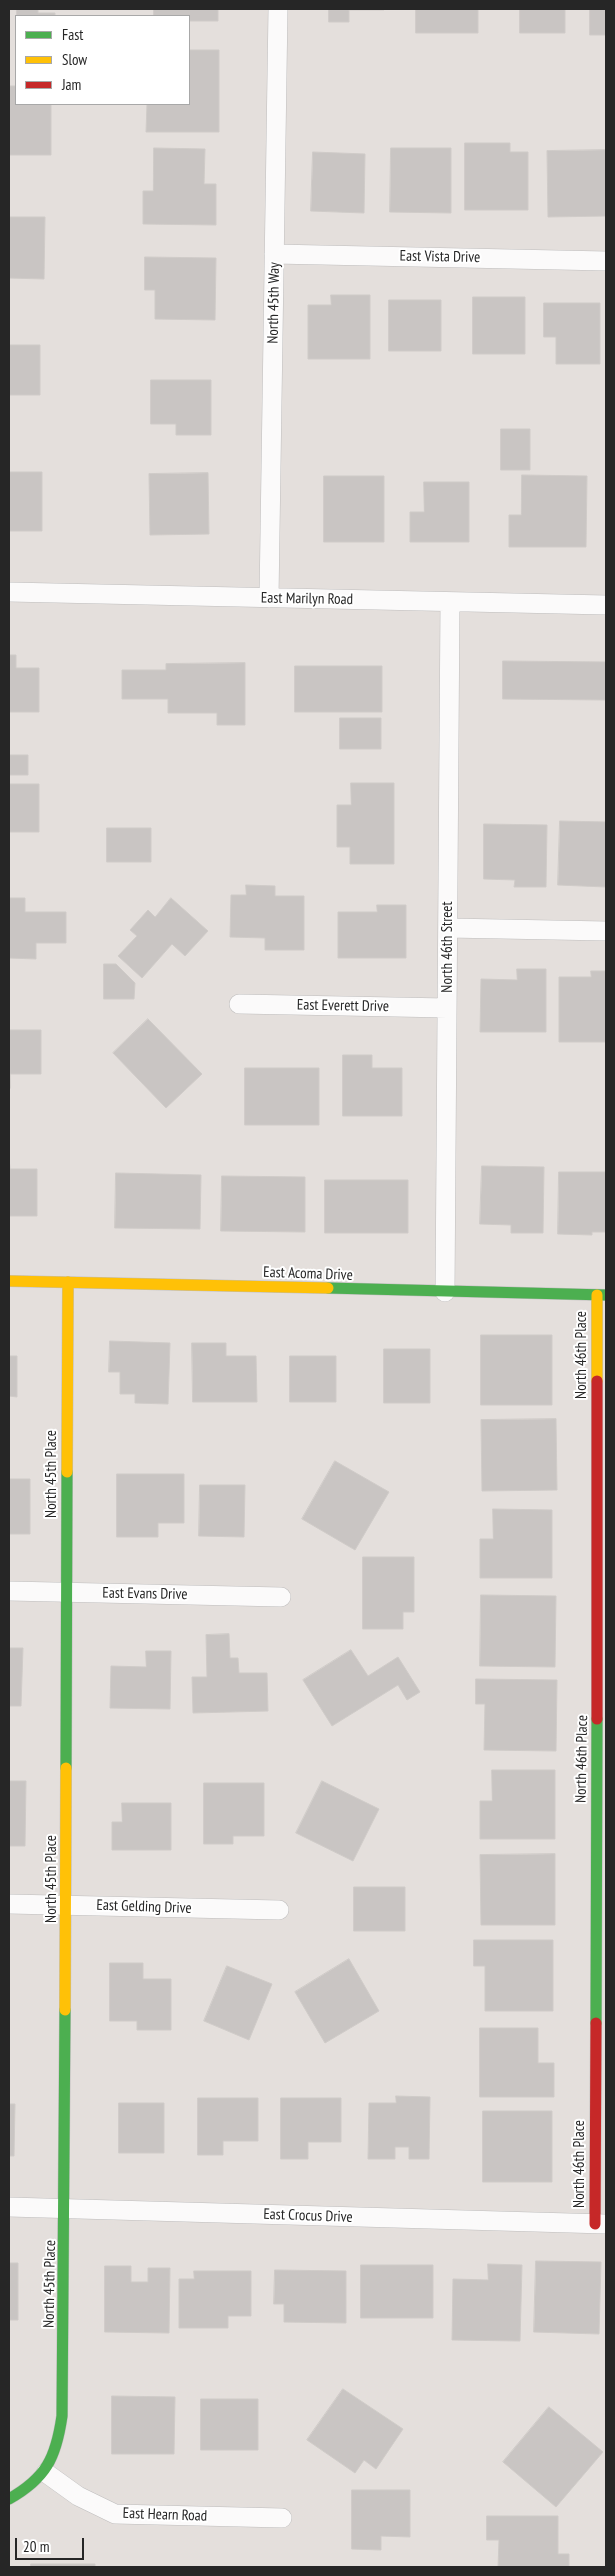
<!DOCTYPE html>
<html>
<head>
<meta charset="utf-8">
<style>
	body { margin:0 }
	#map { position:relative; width:615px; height:2576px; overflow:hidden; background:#e4dfdc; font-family:"PT Sans Narrow",sans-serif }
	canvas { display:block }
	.frame { position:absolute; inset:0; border:10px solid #262626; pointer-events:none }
	.legend { position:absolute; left:15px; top:15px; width:175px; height:90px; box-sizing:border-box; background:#fff; border:1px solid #a8a8a8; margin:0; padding:6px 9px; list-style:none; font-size:15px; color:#262626 }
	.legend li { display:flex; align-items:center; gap:10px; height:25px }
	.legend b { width:25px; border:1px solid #a8a8a8 }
	.scale { position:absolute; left:15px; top:2538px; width:69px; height:22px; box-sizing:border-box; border:2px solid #262626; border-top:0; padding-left:6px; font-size:15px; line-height:18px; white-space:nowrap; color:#262626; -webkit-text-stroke:4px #fff; paint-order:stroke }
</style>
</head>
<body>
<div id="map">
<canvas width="615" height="2576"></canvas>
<div class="frame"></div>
<ul class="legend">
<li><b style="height:6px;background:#4caf50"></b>Fast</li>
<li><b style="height:6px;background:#ffc107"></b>Slow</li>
<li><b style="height:6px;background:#c62828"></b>Jam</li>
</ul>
<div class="scale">20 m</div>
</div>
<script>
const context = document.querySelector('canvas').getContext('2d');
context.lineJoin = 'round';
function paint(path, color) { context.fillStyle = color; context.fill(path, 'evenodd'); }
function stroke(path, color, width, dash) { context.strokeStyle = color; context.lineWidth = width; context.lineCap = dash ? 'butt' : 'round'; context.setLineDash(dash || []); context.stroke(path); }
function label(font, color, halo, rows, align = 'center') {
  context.font = font + ' "PT Sans Narrow",sans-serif'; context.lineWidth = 4; context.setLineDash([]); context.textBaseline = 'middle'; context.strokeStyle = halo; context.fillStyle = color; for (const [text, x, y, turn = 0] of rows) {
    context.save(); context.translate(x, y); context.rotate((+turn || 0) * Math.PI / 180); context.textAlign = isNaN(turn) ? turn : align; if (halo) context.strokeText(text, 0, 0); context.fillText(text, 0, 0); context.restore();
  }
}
const building = new Path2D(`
	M 17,9 L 38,9 L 38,13 L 55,13 L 55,16 L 17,16 Z
	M 154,9 L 218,9 L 218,21 L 189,21 L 189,16 L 154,16 Z
	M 329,9 L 384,9 L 384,10 L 349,10 L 349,22 L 329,22 Z
	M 416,9 L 478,9 L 478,33 L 416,33 Z
	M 520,9 L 565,9 L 565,33 L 520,33 Z
	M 590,9 L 606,9 L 606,35 L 590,35 Z
	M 189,50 L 219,50 L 219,132 L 146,132 L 147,104 L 189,104 Z
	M 9,86 L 16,86 L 16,104 L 51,104 L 51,155 L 9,155 Z
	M 465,143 L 510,143 L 510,152 L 528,152 L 528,210 L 465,210 Z
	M 154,148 L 205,149 L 204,184 L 216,184 L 216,225 L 143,224 L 143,191 L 153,191 Z
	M 391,148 L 451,148 L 451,213 L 390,212 Z
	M 606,150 L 606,216 L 548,217 L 547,151 Z
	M 313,152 L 365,154 L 364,213 L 311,211 Z
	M 9,217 L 45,217 L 44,279 L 9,278 Z
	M 145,257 L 216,258 L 215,320 L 155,319 L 155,290 L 145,290 Z
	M 331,295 L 370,295 L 370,359 L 308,359 L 308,305 L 331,305 Z
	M 473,297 L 525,297 L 525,354 L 473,354 Z
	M 389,300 L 441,300 L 441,351 L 389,351 Z
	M 544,303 L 600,303 L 600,364 L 556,364 L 556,337 L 544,337 Z
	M 9,345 L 40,345 L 40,395 L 9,395 Z
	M 151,380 L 211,380 L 211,435 L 176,435 L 176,424 L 151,424 Z
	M 501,429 L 530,429 L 530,470 L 501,470 Z
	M 9,472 L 42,472 L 42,531 L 9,531 Z
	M 208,473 L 209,534 L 150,535 L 149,474 Z
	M 522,475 L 587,476 L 586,547 L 509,547 L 509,515 L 521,515 Z
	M 324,476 L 384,476 L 384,542 L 324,542 Z
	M 424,482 L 469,482 L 469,542 L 410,542 L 410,512 L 424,512 Z
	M 9,655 L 16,655 L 16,668 L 39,668 L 39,712 L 9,712 Z
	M 503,661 L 606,662 L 606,700 L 503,699 Z
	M 245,663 L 245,725 L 217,725 L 217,713 L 168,713 L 168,699 L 122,699 L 122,670 L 166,670 L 166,664 Z
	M 295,666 L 382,666 L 382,712 L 295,712 Z
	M 340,718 L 381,718 L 381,749 L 340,749 Z
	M 9,755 L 28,755 L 28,775 L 9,775 Z
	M 351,783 L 394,783 L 394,864 L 350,864 L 350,847 L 337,847 L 337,805 L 351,805 Z
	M 9,784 L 39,784 L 39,832 L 9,832 Z
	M 560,821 L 606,822 L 606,887 L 558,885 Z
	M 484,824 L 547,825 L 546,887 L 514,887 L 515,880 L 484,879 Z
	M 107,828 L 151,828 L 151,862 L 107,862 Z
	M 246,885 L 275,886 L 275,896 L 304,896 L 304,950 L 265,950 L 265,938 L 230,937 L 231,895 L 246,895 Z
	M 9,898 L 25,898 L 25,912 L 66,912 L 66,943 L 36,943 L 36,959 L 9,958 Z
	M 171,898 L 208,931 L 185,956 L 172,944 L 142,978 L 118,956 L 137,936 L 130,930 L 148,910 L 155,917 Z
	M 377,905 L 406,905 L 406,958 L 338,958 L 338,912 L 377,912 Z
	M 104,964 L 116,964 L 135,983 L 134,999 L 104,999 Z
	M 517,969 L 546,969 L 546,1032 L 480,1032 L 481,979 L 517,980 Z
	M 591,971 L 606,971 L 606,1042 L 559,1042 L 559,977 L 591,977 Z
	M 148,1019 L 202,1074 L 166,1108 L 113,1053 Z
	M 9,1030 L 41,1030 L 41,1074 L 10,1074 L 10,1088 Z
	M 343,1055 L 372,1055 L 372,1068 L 402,1068 L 402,1116 L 343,1116 Z
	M 245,1068 L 319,1068 L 319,1125 L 245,1125 Z
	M 9,1157 L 10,1169 L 37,1169 L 37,1216 L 9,1216 Z
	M 482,1166 L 544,1167 L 543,1233 L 511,1233 L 511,1225 L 480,1224 Z
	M 559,1172 L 606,1172 L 606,1232 L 592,1232 L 592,1235 L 558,1234 Z
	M 116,1173 L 201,1175 L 200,1229 L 115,1228 Z
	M 222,1176 L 305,1177 L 305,1232 L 221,1231 Z
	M 325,1180 L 408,1180 L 408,1233 L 325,1233 Z
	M 481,1335 L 552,1335 L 552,1405 L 481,1405 Z
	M 110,1341 L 170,1343 L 168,1404 L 135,1403 L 135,1394 L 120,1394 L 120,1372 L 109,1372 Z
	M 192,1343 L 226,1343 L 226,1356 L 256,1356 L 257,1402 L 193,1402 Z
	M 384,1349 L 430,1349 L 430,1403 L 384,1403 Z
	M 9,1356 L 17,1356 L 17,1397 L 9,1396 Z
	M 290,1356 L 336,1356 L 336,1402 L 290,1402 Z
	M 556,1419 L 557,1490 L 482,1491 L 481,1420 Z
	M 335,1461 L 389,1492 L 355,1550 L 302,1519 Z
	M 117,1474 L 184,1474 L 184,1523 L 158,1523 L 158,1537 L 117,1537 Z
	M 9,1479 L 30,1479 L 30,1534 L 9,1534 Z
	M 200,1485 L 245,1485 L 244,1537 L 199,1536 Z
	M 493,1509 L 552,1510 L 552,1578 L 480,1578 L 480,1539 L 493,1539 Z
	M 363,1557 L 414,1557 L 414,1612 L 403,1612 L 403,1629 L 363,1629 Z
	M 481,1595 L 556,1596 L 555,1667 L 480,1666 Z
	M 229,1634 L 230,1658 L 238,1658 L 239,1673 L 267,1673 L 268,1711 L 193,1713 L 192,1677 L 207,1677 L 206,1635 Z
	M 9,1648 L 23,1648 L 21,1706 L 9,1706 Z
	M 351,1650 L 368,1676 L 398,1657 L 420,1692 L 407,1700 L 398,1685 L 332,1726 L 303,1680 Z
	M 146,1651 L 171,1651 L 170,1709 L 110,1708 L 111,1666 L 146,1667 Z
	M 476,1679 L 557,1680 L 556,1751 L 484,1750 L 485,1704 L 476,1704 Z
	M 492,1770 L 555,1770 L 555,1839 L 480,1839 L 480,1801 L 492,1801 Z
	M 9,1781 L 26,1781 L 25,1846 L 9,1846 Z
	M 322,1781 L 379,1809 L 353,1861 L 296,1833 Z
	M 204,1783 L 264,1783 L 264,1836 L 233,1836 L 233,1844 L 204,1844 Z
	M 122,1803 L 171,1803 L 171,1850 L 112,1850 L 112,1822 L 122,1822 Z
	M 555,1854 L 555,1925 L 481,1925 L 480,1855 Z
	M 354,1887 L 405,1887 L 405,1931 L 354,1931 Z
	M 474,1940 L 553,1940 L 553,2011 L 485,2011 L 485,1966 L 474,1966 Z
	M 349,1959 L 379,2011 L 325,2043 L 295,1992 Z
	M 110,1963 L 143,1963 L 143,1979 L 171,1979 L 171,2030 L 137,2030 L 137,2021 L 110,2021 Z
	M 227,1966 L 272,1984 L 249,2040 L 204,2021 Z
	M 480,2028 L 538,2028 L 538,2063 L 554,2063 L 554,2097 L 480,2097 Z
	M 396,2096 L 430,2097 L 429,2159 L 409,2159 L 409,2147 L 395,2147 L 395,2159 L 368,2159 L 369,2103 L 396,2103 Z
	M 198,2098 L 258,2098 L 258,2141 L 223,2141 L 223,2155 L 198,2155 Z
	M 281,2098 L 341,2098 L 341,2142 L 308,2142 L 308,2159 L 281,2159 Z
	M 119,2103 L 164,2103 L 164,2153 L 119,2153 Z
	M 9,2104 L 15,2104 L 14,2156 L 9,2156 Z
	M 483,2111 L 552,2111 L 552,2182 L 483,2182 Z
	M 536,2261 L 601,2262 L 599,2334 L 534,2332 Z
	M 9,2263 L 18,2263 L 18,2320 L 9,2320 Z
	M 488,2264 L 522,2265 L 520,2341 L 452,2340 L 453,2279 L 488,2280 Z
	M 361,2265 L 433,2265 L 433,2318 L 361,2318 Z
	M 105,2266 L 131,2266 L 131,2282 L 148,2282 L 148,2268 L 170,2268 L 169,2333 L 105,2332 Z
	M 275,2270 L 346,2271 L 346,2323 L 284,2322 L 284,2304 L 274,2304 Z
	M 194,2271 L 251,2271 L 251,2316 L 228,2316 L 228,2328 L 179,2328 L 179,2279 L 194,2279 Z
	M 343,2389 L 403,2429 L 376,2469 L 364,2460 L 355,2473 L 307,2440 Z
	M 112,2396 L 175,2397 L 174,2454 L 112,2454 Z
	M 201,2399 L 258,2399 L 258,2450 L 201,2450 Z
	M 549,2407 L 603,2452 L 556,2507 L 503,2462 Z
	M 352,2490 L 410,2490 L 410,2537 L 381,2536 L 381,2550 L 352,2549 Z
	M 487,2516 L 558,2516 L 558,2554 L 569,2554 L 569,2567 L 498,2567 L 499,2540 L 487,2540 Z
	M 31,2564 L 95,2564 L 95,2567 L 31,2567 Z`);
paint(building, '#c9c5c3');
stroke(building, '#cfcbc8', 1);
const street = new Path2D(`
	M 274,254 L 606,261
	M 9,592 L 606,605
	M 269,598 L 278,9
	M 448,928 L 606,931
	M 239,1004 L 447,1008
	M 445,1292 L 450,602
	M 9,1591 L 281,1597
	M 9,1904 L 279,1910
	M 9,2207 L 605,2224
	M 46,2473 L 78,2496 L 115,2514 L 282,2518`);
const fast = new Path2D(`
	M 328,1288 L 606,1295
	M 66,1768 L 67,1472
	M 596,2023 L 597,1719
	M 9,2499 C 46,2478 56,2458 62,2416 L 65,2010`);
const slow = new Path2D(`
	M 9,1281 L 328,1288
	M 597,1295 L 597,1381
	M 67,1472 L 68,1282
	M 65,2010 L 66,1768`);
const jam = new Path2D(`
	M 597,1381 L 597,1719
	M 595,2224 L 596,2023`);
stroke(street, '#bebdbd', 20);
stroke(fast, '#bebdbd', 12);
stroke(slow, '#bebdbd', 12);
stroke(jam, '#bebdbd', 12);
stroke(street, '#fbfafa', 19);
stroke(fast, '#4caf50', 11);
stroke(slow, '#ffc107', 11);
stroke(jam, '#c62828', 11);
label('15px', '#262626', '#fff', [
	["East Vista Drive",440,257,1],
	["North 45th Way",274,303,-89],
	["East Marilyn Road",307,599,1],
	["North 46th Street",448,947,-90],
	["East Everett Drive",343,1006,1],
	["East Acoma Drive",308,1274,2],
	["North 46th Place",582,1355,-90],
	["North 45th Place",52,1474,-90],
	["East Evans Drive",145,1594,1],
	["North 46th Place",582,1759,-89],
	["North 45th Place",52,1879,-90],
	["East Gelding Drive",144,1907,2],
	["North 46th Place",580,2164,-90],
	["East Crocus Drive",308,2216,2],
	["North 45th Place",50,2284,-89],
	["East Hearn Road",165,2515,2]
]);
</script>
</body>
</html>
